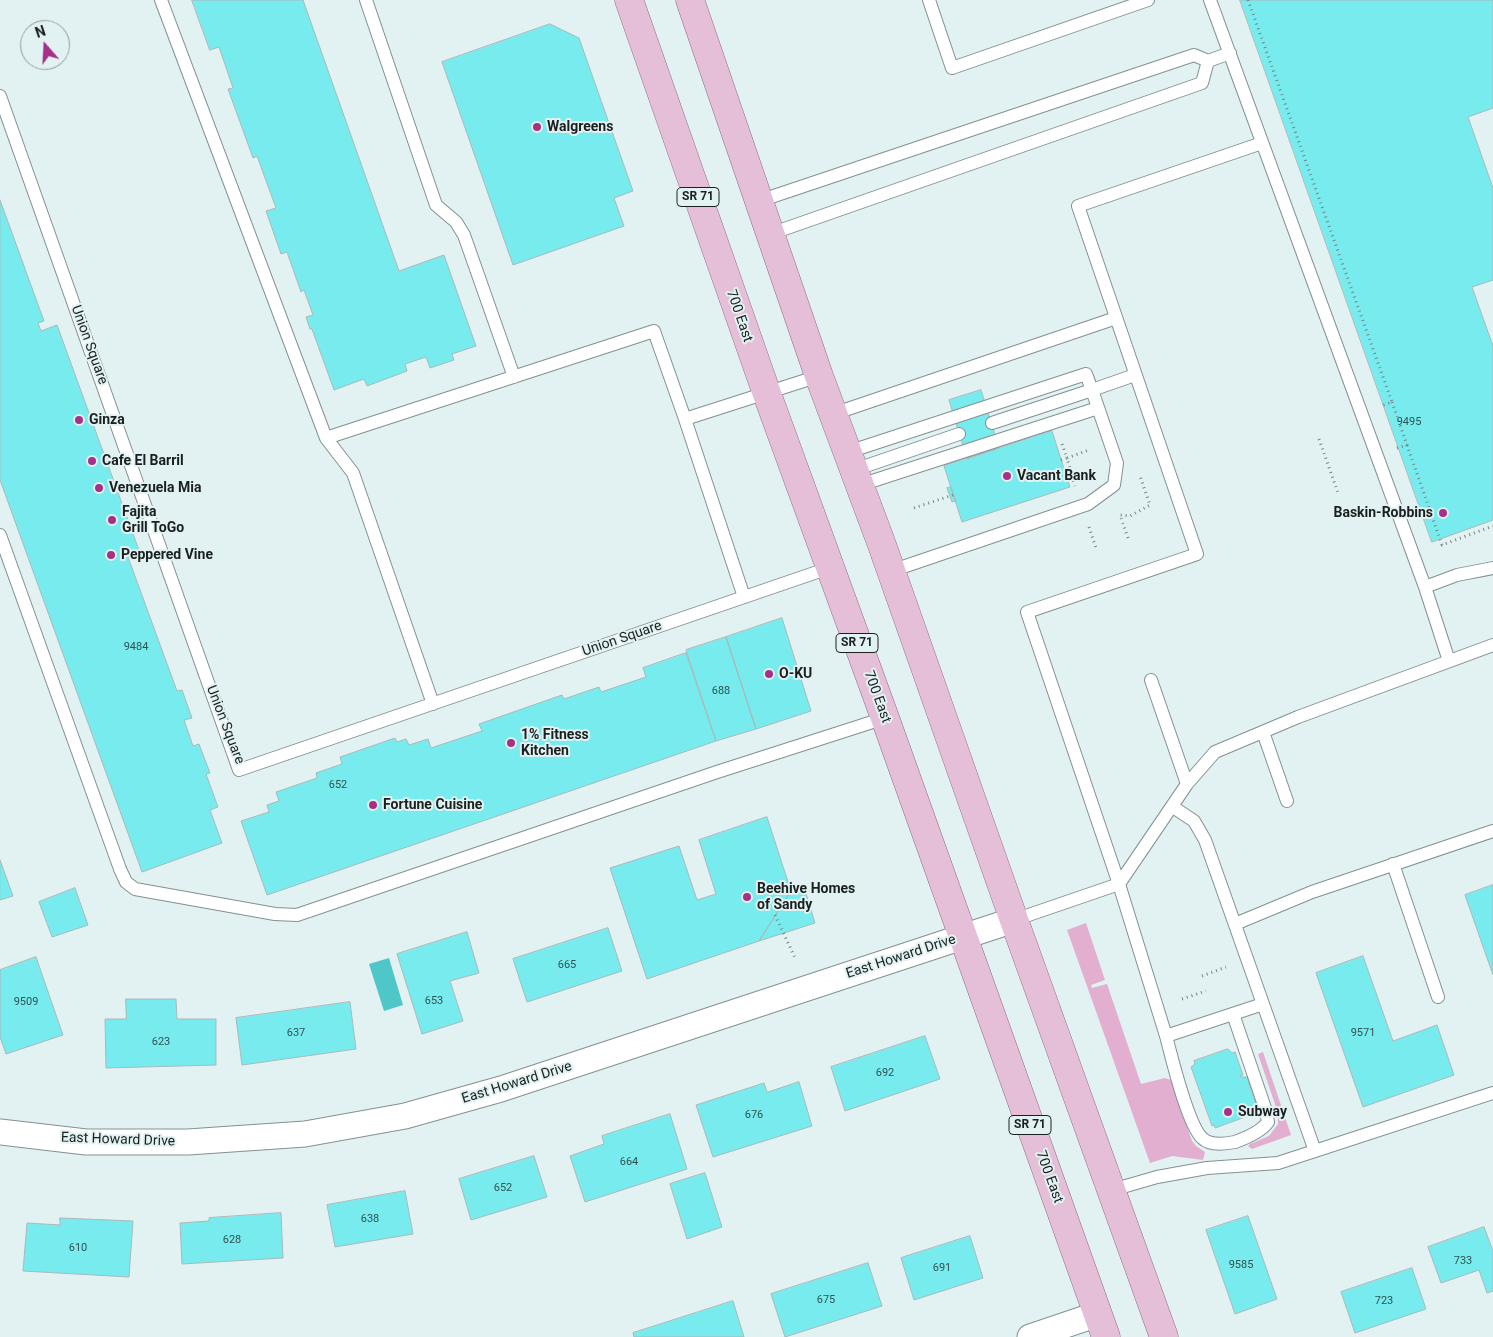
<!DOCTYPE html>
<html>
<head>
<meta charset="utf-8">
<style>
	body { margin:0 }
	#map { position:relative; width:1493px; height:1337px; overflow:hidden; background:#e2f1f1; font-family:Roboto,sans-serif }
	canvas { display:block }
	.north { position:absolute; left:20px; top:20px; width:50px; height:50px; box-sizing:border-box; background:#e2f1f1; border:1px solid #929d9d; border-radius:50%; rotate:341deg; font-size:14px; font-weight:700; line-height:20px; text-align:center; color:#1a2020 }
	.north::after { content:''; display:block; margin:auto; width:18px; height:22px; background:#a63089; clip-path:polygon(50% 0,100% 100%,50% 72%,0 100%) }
</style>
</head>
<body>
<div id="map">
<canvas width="1493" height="1337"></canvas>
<div class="north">N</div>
</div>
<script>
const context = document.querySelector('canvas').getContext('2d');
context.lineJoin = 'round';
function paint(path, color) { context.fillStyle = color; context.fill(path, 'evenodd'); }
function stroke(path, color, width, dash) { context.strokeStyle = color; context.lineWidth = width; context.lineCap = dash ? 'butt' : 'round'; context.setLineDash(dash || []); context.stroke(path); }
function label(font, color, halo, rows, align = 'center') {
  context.font = font + ' Roboto,sans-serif'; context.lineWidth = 4; context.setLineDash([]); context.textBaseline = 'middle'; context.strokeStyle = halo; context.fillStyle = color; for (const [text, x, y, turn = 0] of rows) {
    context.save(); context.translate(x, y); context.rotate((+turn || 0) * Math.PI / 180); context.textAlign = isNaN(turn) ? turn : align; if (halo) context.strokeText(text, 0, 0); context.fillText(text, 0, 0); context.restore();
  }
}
paint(new Path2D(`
	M 1086,923 L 1105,980 L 1091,985 L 1092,988 L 1107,984 L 1141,1084 L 1165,1078 L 1171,1080 L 1192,1141 L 1196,1146 L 1205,1152 L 1203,1160 L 1172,1156 L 1150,1163 L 1067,930 Z
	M 1263,1052 L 1291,1135 L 1252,1149 L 1248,1146 L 1250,1144 L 1269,1136 L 1278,1124 L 1278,1113 L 1258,1054 Z`), '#e2afd0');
paint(new Path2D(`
	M 389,958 L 403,1005 L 384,1011 L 369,964 Z`), '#4fc7c9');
const building = new Path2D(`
	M 192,0 L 303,0 L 399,271 L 444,255 L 476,346 L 452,354 L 454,360 L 430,368 L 426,357 L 405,364 L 407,371 L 367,386 L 364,379 L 334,390 L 312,329 L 310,329 L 306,317 L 313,315 L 304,290 L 301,292 L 287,252 L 281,254 L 266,211 L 276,208 L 257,156 L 253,158 L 228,89 L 233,88 L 219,47 L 210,50 Z
	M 1240,0 L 1493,0 L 1493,108 L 1468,117 L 1493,188 L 1493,280 L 1472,287 L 1493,346 L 1493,520 L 1432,542 Z
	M 550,24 L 579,38 L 633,191 L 614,198 L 624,226 L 513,265 L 442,62 Z
	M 0,200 L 44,321 L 38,323 L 41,331 L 57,325 L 140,553 L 128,557 L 177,691 L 182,690 L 192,718 L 184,720 L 193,746 L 199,744 L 210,773 L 206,774 L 218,807 L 210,810 L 222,843 L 142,872 L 0,480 Z
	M 981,390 L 999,448 L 967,459 L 949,400 Z
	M 1052,431 L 1070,487 L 962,522 L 944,466 Z
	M 951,487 L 956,501 L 952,502 L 947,488 Z
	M 782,618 L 811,711 L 756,729 L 726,637 Z
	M 726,637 L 756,729 L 716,741 L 686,650 Z
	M 686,653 L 716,741 L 267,895 L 241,821 L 269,812 L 267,805 L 279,801 L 276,792 L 317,778 L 316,773 L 342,764 L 340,757 L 395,738 L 397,742 L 406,739 L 409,745 L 428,739 L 431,748 L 482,731 L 479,724 L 562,695 L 564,699 L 599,687 L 601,692 L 646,677 L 643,668 Z
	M 767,817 L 791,891 L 759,941 L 647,979 L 610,868 L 679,846 L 697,900 L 716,894 L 699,840 Z
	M 0,860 L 13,896 L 0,900 Z
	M 1493,885 L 1493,975 L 1465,895 Z
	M 804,887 L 815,923 L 759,941 L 791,891 Z
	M 75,888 L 88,925 L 52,937 L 39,902 Z
	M 608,928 L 622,971 L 527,1002 L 513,959 Z
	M 467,932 L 479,973 L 450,981 L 463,1021 L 422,1034 L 397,954 Z
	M 1363,956 L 1393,1041 L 1437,1025 L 1454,1075 L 1363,1107 L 1316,973 Z
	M 36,957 L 63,1035 L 6,1054 L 0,1037 L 0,970 Z
	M 126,999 L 176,999 L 177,1019 L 216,1019 L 216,1065 L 106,1068 L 105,1019 L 126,1019 Z
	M 350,1002 L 356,1049 L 242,1065 L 236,1018 Z
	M 925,1036 L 940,1079 L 845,1111 L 831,1067 Z
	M 1228,1049 L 1232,1053 L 1235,1052 L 1243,1075 L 1240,1076 L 1241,1077 L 1247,1077 L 1258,1110 L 1255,1111 L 1256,1113 L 1215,1128 L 1214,1125 L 1212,1126 L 1191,1067 L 1195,1064 L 1194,1061 Z
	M 799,1082 L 812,1126 L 713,1157 L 696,1105 L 764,1083 L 767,1092 Z
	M 670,1114 L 687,1169 L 585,1202 L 570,1156 L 604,1144 L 602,1136 Z
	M 534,1156 L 547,1197 L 471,1220 L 459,1179 Z
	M 705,1173 L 722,1227 L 687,1239 L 670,1184 Z
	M 405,1191 L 413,1234 L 335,1247 L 327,1205 Z
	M 281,1213 L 283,1258 L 182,1264 L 180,1223 L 209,1221 L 209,1218 Z
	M 1248,1216 L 1277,1299 L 1235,1314 L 1206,1230 Z
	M 60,1218 L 133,1221 L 129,1277 L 23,1271 L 27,1223 L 60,1225 Z
	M 1484,1227 L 1493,1251 L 1493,1291 L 1487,1293 L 1479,1270 L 1441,1283 L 1428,1247 Z
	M 970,1236 L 983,1278 L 914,1300 L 901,1258 Z
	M 868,1263 L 882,1306 L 785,1337 L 771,1294 Z
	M 1412,1268 L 1426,1309 L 1355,1333 L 1341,1292 Z
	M 733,1301 L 744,1337 L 634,1337 L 633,1333 Z`);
paint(building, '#77ebed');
stroke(building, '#aab9b9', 1);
const service = new Path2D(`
	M 161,0 L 326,438 L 353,473 L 433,704
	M 366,0 L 436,205 L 456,222 L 464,235 L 514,377
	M 929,0 L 952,68 L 1148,0
	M 1210,0 L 1425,587 L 1457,575 L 1493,568
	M 0,96 L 239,770 L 829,568
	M 759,201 L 1194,55 L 1208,61 L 1230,53
	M 770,234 L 1202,83 L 1208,61
	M 833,414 L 1116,318
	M 685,419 L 819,376
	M 326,438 L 654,331 L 685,419 L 744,597
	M 848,452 L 1086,374 L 1092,390 L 1135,375
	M 854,470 L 959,434
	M 860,485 L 1098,408
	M 0,535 L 120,869 L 126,882 L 135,889 L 275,914 L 297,915 L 717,772 L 885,718
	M 891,571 L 1088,504 L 1114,485 L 1117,463 L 1092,390 L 992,423
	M 1425,587 L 1449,661
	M 1151,680 L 1187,784
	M 1263,732 L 1287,801
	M 1173,807 L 1194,821 L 1205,840 L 1315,1151
	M 1393,864 L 1438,997
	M 1014,920 L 1119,884 L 1027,612 L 1197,554 L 1078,206 L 1262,143
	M 1235,924 L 1312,892 L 1493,831
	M 1263,1004 L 1166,1036 L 1119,884 L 1187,784 L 1215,752 L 1298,717 L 1493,645
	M 1166,1036 C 1172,1058 1187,1123 1202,1138 C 1210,1146 1225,1144 1235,1142 C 1246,1138 1261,1132 1268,1122 L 1266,1111 L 1233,1014
	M 1112,1190 L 1157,1177 L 1207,1168 L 1278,1163 L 1493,1093`);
const minor = new Path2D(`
	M 0,1132 L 86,1142 L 188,1142 L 305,1134 L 405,1116 L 501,1089 L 1014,920
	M 1030,1337 L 1098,1314`);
const primary = new Path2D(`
	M 629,0 L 767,394 L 885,718 L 1106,1337
	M 690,0 L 819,376 L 882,545 L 1014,920 L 1164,1337`);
stroke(service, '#839191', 14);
stroke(minor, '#839191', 27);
stroke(primary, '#926a87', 29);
stroke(new Path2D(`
	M 1248,0 L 1392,402 L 1381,406
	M 1392,402 L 1407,445 L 1397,448
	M 1319,439 L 1338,493
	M 1062,444 L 1067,458 L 1089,450
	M 1407,445 L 1442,545 L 1493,526
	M 1061,460 L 1067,458 L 1075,486
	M 914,508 L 953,495
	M 1089,527 L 1096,548
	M 1128,538 L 1120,515 L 1130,516 L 1150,505 L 1140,476
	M 775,915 L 796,960
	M 1202,976 L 1226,967
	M 1182,999 L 1206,991`), '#7a8585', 3, [1, 4]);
stroke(service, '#fff', 12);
stroke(minor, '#fff', 25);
stroke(primary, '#e5bed8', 28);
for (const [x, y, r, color] of [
	[537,127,5,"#a63089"],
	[79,420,5,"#a63089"],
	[92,461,5,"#a63089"],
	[1007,476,5,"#a63089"],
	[99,488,5,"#a63089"],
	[1443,513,5,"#a63089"],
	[112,520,5,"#a63089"],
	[111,555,5,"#a63089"],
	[769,674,5,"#a63089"],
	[511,743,5,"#a63089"],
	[373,805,5,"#a63089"],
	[747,897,5,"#a63089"],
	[1228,1112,5,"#a63089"]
]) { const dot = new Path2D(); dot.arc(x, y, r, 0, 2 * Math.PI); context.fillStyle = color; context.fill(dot); stroke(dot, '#e2f1f1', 2); }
label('11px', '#315353', null, [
	["9495",1409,422],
	["9484",136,647],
	["688",721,691],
	["652",338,785],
	["665",567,965],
	["653",434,1001],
	["9509",26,1002],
	["637",296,1033],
	["9571",1363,1033],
	["623",161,1042],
	["692",885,1073],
	["676",754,1115],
	["664",629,1162],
	["652",503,1188],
	["638",370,1219],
	["628",232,1240],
	["610",78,1248],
	["733",1463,1261],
	["9585",1241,1265],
	["691",942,1268],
	["675",826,1300],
	["723",1384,1301]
]);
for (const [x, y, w] of [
	[698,197,42],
	[857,643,42],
	[1030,1125,42]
]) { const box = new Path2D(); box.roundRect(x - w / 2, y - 9.5, w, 19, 4); context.fillStyle = '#e2f1f1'; context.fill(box); stroke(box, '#1a2020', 1); }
label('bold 12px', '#1a2020', null, [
	["SR 71",698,197],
	["SR 71",857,643],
	["SR 71",1030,1125]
]);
label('bold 14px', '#1a2020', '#e2f1f1', [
	["Walgreens",547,127],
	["Ginza",89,420],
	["Cafe El Barril",102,461],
	["Vacant Bank",1017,476],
	["Venezuela Mia",109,488],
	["Fajita",122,512],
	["Grill ToGo",122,528],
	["Baskin-Robbins",1433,513,"right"],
	["Peppered Vine",121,555],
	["O-KU",779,674],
	["1% Fitness",521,735],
	["Kitchen",521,751],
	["Fortune Cuisine",383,805],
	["Beehive Homes",757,889],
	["of Sandy",757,905],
	["Subway",1238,1112]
], 'left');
label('14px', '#1a2020', '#e2f1f1', [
	["700 East",739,316,71],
	["Union Square",89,345,70],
	["Union Square",622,639,-19],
	["700 East",877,697,70],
	["Union Square",225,725,69],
	["East Howard Drive",901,957,-18],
	["East Howard Drive",517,1083,-17],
	["East Howard Drive",118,1140,2],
	["700 East",1049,1177,70]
]);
</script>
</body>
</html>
